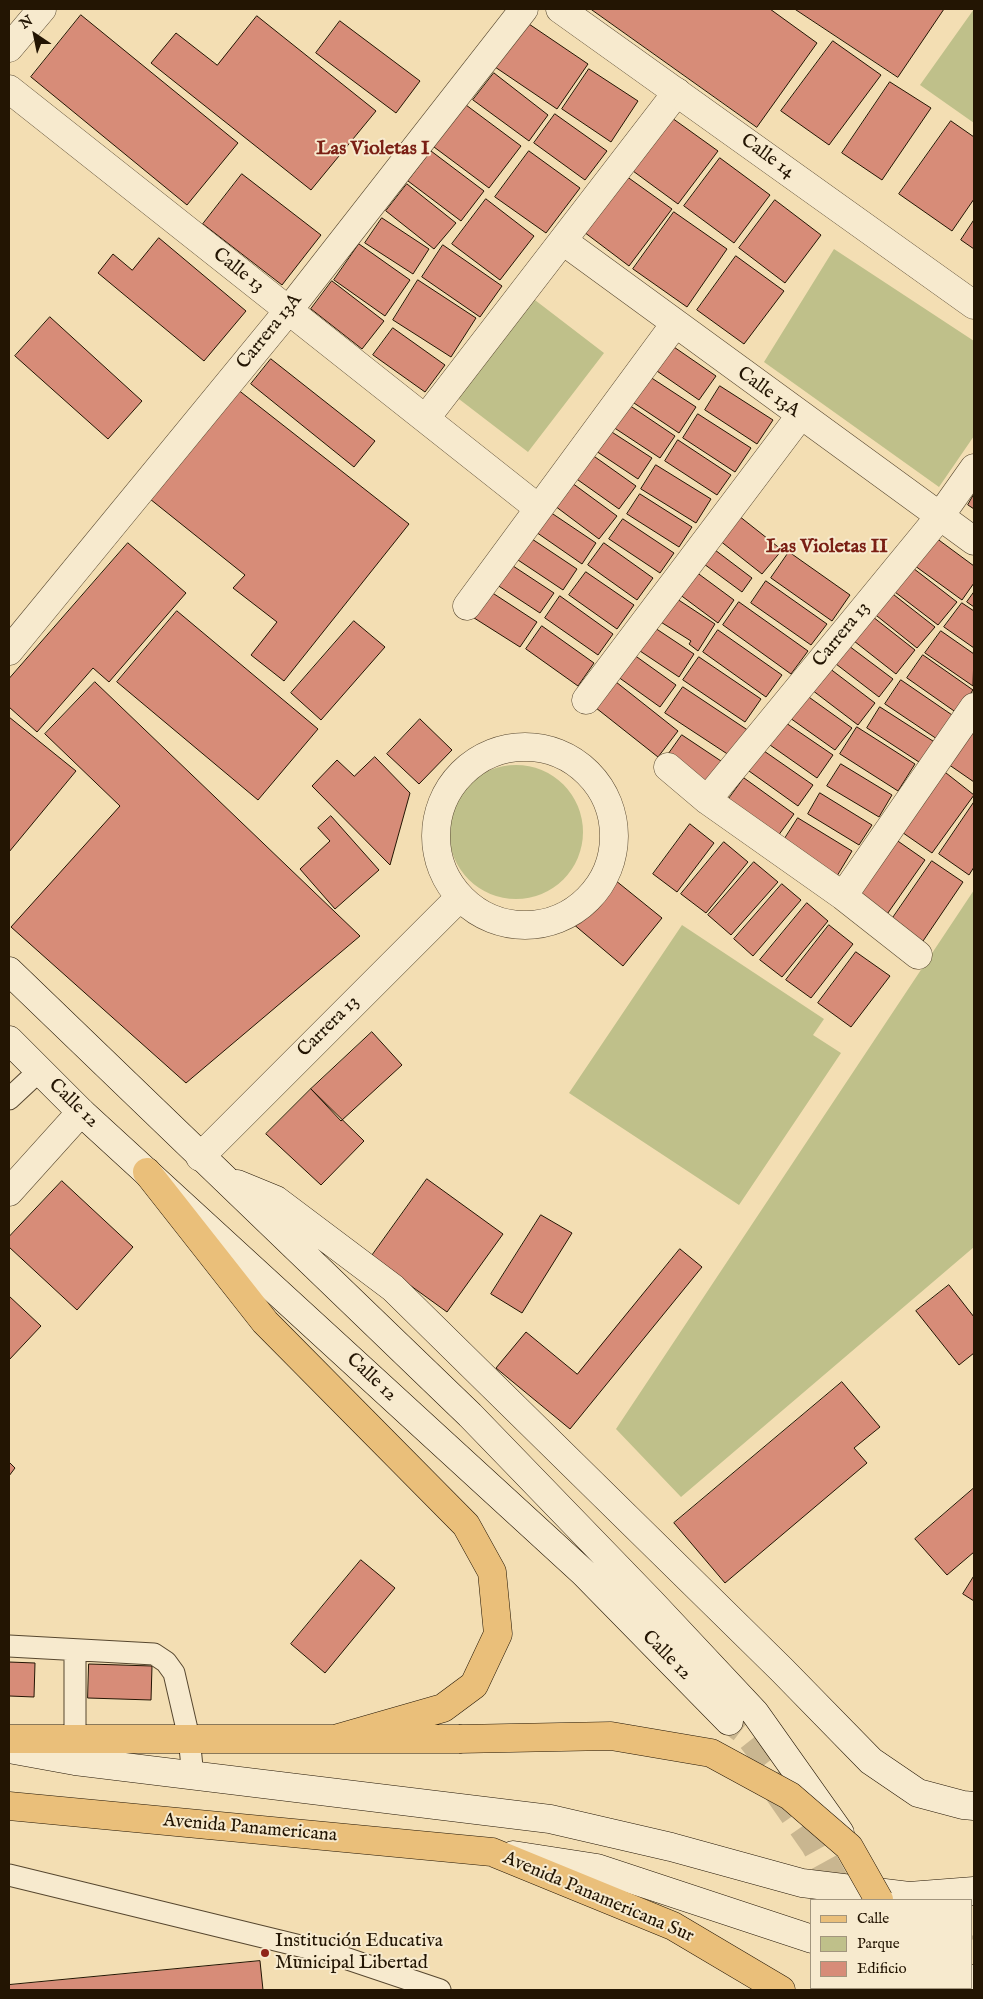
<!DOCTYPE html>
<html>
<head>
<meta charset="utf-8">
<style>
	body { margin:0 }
	#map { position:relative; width:983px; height:1999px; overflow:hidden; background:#f3deb3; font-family:"IM FELL English",serif }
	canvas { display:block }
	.frame { position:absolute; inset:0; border:10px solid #231503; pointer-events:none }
	.legend { position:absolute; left:810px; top:1899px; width:162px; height:90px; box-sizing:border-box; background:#f7eace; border:1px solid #a2957d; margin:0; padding:6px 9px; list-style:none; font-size:15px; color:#231503 }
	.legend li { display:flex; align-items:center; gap:10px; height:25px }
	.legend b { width:25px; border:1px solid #a2957d }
	.north { position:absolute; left:10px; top:10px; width:50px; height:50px; -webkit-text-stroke:4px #f7eace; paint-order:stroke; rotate:326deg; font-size:14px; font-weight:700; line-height:20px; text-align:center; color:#231503 }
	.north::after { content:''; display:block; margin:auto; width:18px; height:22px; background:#231503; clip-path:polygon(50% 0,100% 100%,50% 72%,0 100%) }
</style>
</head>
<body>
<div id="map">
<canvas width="983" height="1999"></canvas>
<div class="frame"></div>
<ul class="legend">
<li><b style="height:6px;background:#eabf7a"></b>Calle</li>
<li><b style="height:14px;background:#bfc08a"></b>Parque</li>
<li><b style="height:14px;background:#d78c78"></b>Edificio</li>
</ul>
<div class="north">N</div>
</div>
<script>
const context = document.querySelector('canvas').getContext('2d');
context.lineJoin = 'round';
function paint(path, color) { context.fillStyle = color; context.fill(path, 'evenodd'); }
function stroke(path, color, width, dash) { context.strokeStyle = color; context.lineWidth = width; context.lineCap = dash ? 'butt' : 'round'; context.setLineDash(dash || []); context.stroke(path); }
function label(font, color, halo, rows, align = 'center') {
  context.font = font + ' "IM FELL English",serif'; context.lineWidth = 4; context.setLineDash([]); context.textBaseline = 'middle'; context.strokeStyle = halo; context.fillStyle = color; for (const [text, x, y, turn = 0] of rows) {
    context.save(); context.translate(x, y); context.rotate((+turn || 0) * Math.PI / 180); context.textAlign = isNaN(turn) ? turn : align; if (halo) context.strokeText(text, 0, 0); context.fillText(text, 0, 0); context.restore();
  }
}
paint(new Path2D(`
	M 974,9 L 974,123 L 920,85 Z
	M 834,249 L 974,341 L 974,436 L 939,487 L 764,362 Z
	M 531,297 L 604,353 L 528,452 L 455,396 Z
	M449 832a67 67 0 1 1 134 0a67 67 0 1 1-134 0Z
	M 974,890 L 974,1247 L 681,1497 L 616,1429 Z
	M 682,925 L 824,1019 L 813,1035 L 841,1053 L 739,1205 L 569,1093 Z`), '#bfc08a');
const building = new Path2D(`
	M 591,9 L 770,9 L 817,43 L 757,127 Z
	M 795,9 L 944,9 L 898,77 Z
	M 81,15 L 238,143 L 187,205 L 31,77 Z
	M 257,16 L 376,111 L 311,190 L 151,63 L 176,33 L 217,65 Z
	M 340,21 L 420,81 L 396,113 L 316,53 Z
	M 526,22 L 588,64 L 557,109 L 495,67 Z
	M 833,41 L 881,75 L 829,145 L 781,111 Z
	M 589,69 L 638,101 L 611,142 L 562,109 Z
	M 494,73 L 548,115 L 529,141 L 473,100 Z
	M 890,82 L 931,108 L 882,180 L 842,153 Z
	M 466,105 L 521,146 L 489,188 L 434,147 Z
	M 555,114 L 607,151 L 585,180 L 534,143 Z
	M 672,118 L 718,151 L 678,204 L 633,171 Z
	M 951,121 L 974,137 L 974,199 L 952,231 L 899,194 Z
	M 431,151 L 484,191 L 461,221 L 408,181 Z
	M 529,151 L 580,188 L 546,233 L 495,197 Z
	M 720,158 L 770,195 L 734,243 L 684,206 Z
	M 242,174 L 321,235 L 282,285 L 203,224 Z
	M 626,176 L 672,209 L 629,266 L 584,232 Z
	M 407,184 L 456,223 L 434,249 L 386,211 Z
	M 486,199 L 534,236 L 500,280 L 452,244 Z
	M 775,200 L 821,235 L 785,283 L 739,248 Z
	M 674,212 L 727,249 L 687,307 L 633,269 Z
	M 382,218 L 429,249 L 413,274 L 365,243 Z
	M 974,220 L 974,249 L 961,240 Z
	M 159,238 L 246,311 L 204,361 L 98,273 L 113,254 L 132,270 Z
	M 359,244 L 410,280 L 385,316 L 334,280 Z
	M 443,245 L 502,286 L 480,317 L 422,277 Z
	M 736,256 L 784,291 L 744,344 L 697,310 Z
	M 418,280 L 476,318 L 451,357 L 393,320 Z
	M 332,281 L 384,321 L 362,349 L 311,309 Z
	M 50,317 L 142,401 L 108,439 L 15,356 Z
	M 393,328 L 445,365 L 425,392 L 373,355 Z
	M 671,345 L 716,376 L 699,400 L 654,369 Z
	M 271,359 L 375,441 L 354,467 L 251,384 Z
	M 647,375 L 696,407 L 679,433 L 631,401 Z
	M 720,386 L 773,420 L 757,444 L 705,410 Z
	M 237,389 L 409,524 L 284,681 L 251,655 L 277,622 L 233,588 L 245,575 L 150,499 Z
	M 626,403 L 675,436 L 660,458 L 610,425 Z
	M 698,414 L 751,448 L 735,472 L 683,438 Z
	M 604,427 L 652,458 L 638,479 L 590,447 Z
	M 678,440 L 731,475 L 717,495 L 665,461 Z
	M 588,452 L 636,486 L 619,509 L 571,475 Z
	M 656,465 L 711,499 L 696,523 L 641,489 Z
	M 568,480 L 617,516 L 599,539 L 551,503 Z
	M 640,494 L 692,527 L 679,547 L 627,514 Z
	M 974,494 L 974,509 L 968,505 Z
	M 547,510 L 596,543 L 582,564 L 533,530 Z
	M 739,516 L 782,550 L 762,574 L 719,540 Z
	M 623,519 L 674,553 L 660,573 L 609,539 Z
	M 526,535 L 577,569 L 563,590 L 512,556 Z
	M 932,535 L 974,566 L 974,583 L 962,600 L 911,563 Z
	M 128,543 L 186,593 L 109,682 L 93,668 L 37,732 L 9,707 L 9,679 Z
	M 604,543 L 653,578 L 637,600 L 588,565 Z
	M 715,550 L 752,578 L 742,592 L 704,564 Z
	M 789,552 L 850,595 L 832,621 L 771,578 Z
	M 507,562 L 554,593 L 540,613 L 494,583 Z
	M 909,565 L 957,602 L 938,625 L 891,589 Z
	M 692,569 L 734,600 L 718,623 L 675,591 Z
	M 586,572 L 634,605 L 617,629 L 569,595 Z
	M 766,581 L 827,624 L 811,645 L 751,603 Z
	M 488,590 L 537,622 L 520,647 L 471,616 Z
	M 889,591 L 935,627 L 917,648 L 872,612 Z
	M 974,592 L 974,607 L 967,602 Z
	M 671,595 L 715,624 L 698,651 L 689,644 L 691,641 L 656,619 Z
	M 560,596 L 613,634 L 598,655 L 545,618 Z
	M 739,602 L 808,651 L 791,674 L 723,625 Z
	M 962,603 L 974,611 L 974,648 L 944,627 Z
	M 177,611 L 318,729 L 258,800 L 117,682 Z
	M 873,617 L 915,650 L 896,674 L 854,641 Z
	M 354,621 L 385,647 L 321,720 L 291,693 Z
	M 649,624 L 694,654 L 679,677 L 634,647 Z
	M 542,626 L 594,663 L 578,686 L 526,649 Z
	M 718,630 L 782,675 L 766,697 L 703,652 Z
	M 941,631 L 974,654 L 973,686 L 925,653 Z
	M 849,646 L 893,679 L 879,697 L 836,664 Z
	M 630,652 L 676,685 L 660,707 L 614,674 Z
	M 923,655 L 973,690 L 957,713 L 907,678 Z
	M 699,657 L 761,699 L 745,722 L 683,680 Z
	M 829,668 L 875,703 L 858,725 L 812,690 Z
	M 611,678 L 678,731 L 658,757 L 591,704 Z
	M 901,680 L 955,717 L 940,741 L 885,704 Z
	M 95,682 L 360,936 L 186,1083 L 11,927 L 120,806 L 45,734 Z
	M 683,687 L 749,731 L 732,757 L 665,713 Z
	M 806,695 L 852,728 L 835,750 L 790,718 Z
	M 880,707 L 936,743 L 922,764 L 867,728 Z
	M 9,717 L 76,771 L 9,852 Z
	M 420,719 L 452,750 L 419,784 L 387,754 Z
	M 974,719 L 974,782 L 945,762 Z
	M 786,723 L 833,755 L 817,778 L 770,745 Z
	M 857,727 L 915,764 L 898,791 L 840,754 Z
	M 682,735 L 727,765 L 709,790 L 665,759 Z
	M 764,751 L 813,785 L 798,806 L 749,771 Z
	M 375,757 L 410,793 L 390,865 L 312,786 L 337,760 L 354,776 Z
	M 841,764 L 892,795 L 879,817 L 827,786 Z
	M 941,769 L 974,795 L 932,853 L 896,828 Z
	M 744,778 L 794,814 L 775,840 L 725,804 Z
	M 820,793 L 872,825 L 859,845 L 808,814 Z
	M 974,802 L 974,867 L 969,875 L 939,854 Z
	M 331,816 L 379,870 L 335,909 L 300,869 L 330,841 L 318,828 Z
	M 798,818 L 852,851 L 837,876 L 782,843 Z
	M 690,824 L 714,843 L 677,892 L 653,874 Z
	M 892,837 L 925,860 L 883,920 L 850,896 Z
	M 724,842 L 748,862 L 706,913 L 681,894 Z
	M 932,861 L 963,882 L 921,944 L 890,922 Z
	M 754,862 L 778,882 L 731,935 L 708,915 Z
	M 610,876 L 662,918 L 623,966 L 572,923 Z
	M 782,884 L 801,900 L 753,956 L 734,939 Z
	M 807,903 L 828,921 L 782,977 L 760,960 Z
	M 829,925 L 853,944 L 811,998 L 786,980 Z
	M 856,952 L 890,976 L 851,1027 L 818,1003 Z
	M 372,1032 L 402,1065 L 341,1121 L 311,1089 Z
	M 311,1089 L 364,1141 L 321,1185 L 266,1134 Z
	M 427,1179 L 503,1234 L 447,1312 L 371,1257 Z
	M 62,1181 L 133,1247 L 77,1310 L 9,1247 L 9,1237 Z
	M 541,1215 L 572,1233 L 522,1313 L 491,1294 Z
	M 680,1249 L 702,1267 L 570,1429 L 496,1368 L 526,1332 L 577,1374 Z
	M 949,1285 L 974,1317 L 974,1353 L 959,1365 L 916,1311 Z
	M 9,1296 L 41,1326 L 9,1360 Z
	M 842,1382 L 880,1427 L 854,1448 L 867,1463 L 725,1583 L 674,1523 Z
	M 9,1462 L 15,1468 L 9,1476 Z
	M 974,1488 L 974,1552 L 947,1575 L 915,1539 Z
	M 361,1560 L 395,1588 L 325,1673 L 291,1644 Z
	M 974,1576 L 974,1601 L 963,1594 Z
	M 9,1662 L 35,1663 L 34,1697 L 9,1696 Z
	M 89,1664 L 152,1666 L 151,1700 L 88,1698 Z
	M 260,1961 L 263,1990 L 9,1990 L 9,1985 Z`);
paint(building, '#d78c78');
stroke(building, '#231503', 1);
stroke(new Path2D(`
	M 720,1712 L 746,1732 L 802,1803
	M 778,1792 L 815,1845 L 845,1900
	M 972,1936 L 974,1938
	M 893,1988 L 894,1990`), '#c9b690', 28, [28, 14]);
const service = new Path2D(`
	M 9,1099 L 39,1071
	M 9,1646 L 154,1654 L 166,1662 L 174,1673 L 189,1738 L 193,1776
	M 75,1754 L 75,1650
	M 9,1875 L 333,1954 L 440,1990`);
const pedestrian = new Path2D(`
	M 426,418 L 677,92`);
const minor = new Path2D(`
	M 560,9 L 974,305
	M 9,89 L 538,508
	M 563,241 L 974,541
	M 467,606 L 674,325
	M 9,651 L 288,311 L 524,9
	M 586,700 L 800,416
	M436 836a89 89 0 1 1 178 0a89 89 0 1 1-178 0Z
	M 668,767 L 707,800 L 843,896 L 918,955
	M 707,800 L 940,516 L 974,468
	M 843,896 L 974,707
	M 200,1157 L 459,898
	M 9,1192 L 81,1112`);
const tertiary = new Path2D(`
	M 9,48 L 42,9`);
const secondary = new Path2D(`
	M 9,971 L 470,1415 L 651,1602 L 755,1713 L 840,1833
	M 9,1040 L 81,1112 L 584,1573 L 729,1721
	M 237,1184 L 276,1200 L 393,1288 L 782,1670 L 871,1761 L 918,1793 L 963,1805 L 974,1806
	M 9,1749 L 75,1761 L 550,1819 L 671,1847 L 802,1883 L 909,1896 L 974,1891
	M 513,1855 L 597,1868 L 812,1939
	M 972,1979 L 974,1979`);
const primary = new Path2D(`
	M 147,1172 L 265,1322 L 466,1525 L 492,1572 L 498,1634 L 474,1685 L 443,1708 L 335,1739
	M 9,1739 L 459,1739
	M 9,1806 L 492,1852 L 673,1926 L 781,1990
	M 929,1988 L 930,1990`);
stroke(service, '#57472f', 23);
stroke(pedestrian, '#57472f', 29);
stroke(minor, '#57472f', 29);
stroke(tertiary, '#57472f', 29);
stroke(secondary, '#231503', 29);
stroke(primary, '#231503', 29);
stroke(service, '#f7eace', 21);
stroke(pedestrian, '#f7eace', 28);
stroke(minor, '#f7eace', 28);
stroke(tertiary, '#f7eace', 28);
stroke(secondary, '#f7eace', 28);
stroke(primary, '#eabf7a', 28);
const primaryBridge = new Path2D(`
	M 459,1739 L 611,1736 L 711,1753 L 790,1796 L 849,1847 L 879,1900`);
stroke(primaryBridge, '#231503', 29, []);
stroke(primaryBridge, '#eabf7a', 28);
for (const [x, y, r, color] of [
	[265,1953,5,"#8f2418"]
]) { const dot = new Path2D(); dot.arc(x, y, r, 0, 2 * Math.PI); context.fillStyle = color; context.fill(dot); stroke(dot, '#f7eace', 2); }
label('19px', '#231503', '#f7eace', [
	["Calle 14",767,157,36],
	["Calle 13",238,271,38],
	["Carrera 13A",270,332,-51],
	["Calle 13A",768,393,36],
	["Carrera 13",842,635,-51],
	["Carrera 13",329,1027,-45],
	["Calle 12",73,1104,44],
	["Calle 12",371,1378,43],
	["Calle 12",666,1656,45],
	["Avenida Panamericana",250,1829,5],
	["Avenida Panamericana Sur",598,1898,23]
]);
label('19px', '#231503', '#f7eace', [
	["Institución Educativa",275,1942],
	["Municipal Libertad",275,1964]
], 'left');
label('bold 20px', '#7a1f14', '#f7eace', [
	["Las Violetas I",373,150],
	["Las Violetas II",827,548]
]);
</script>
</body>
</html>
